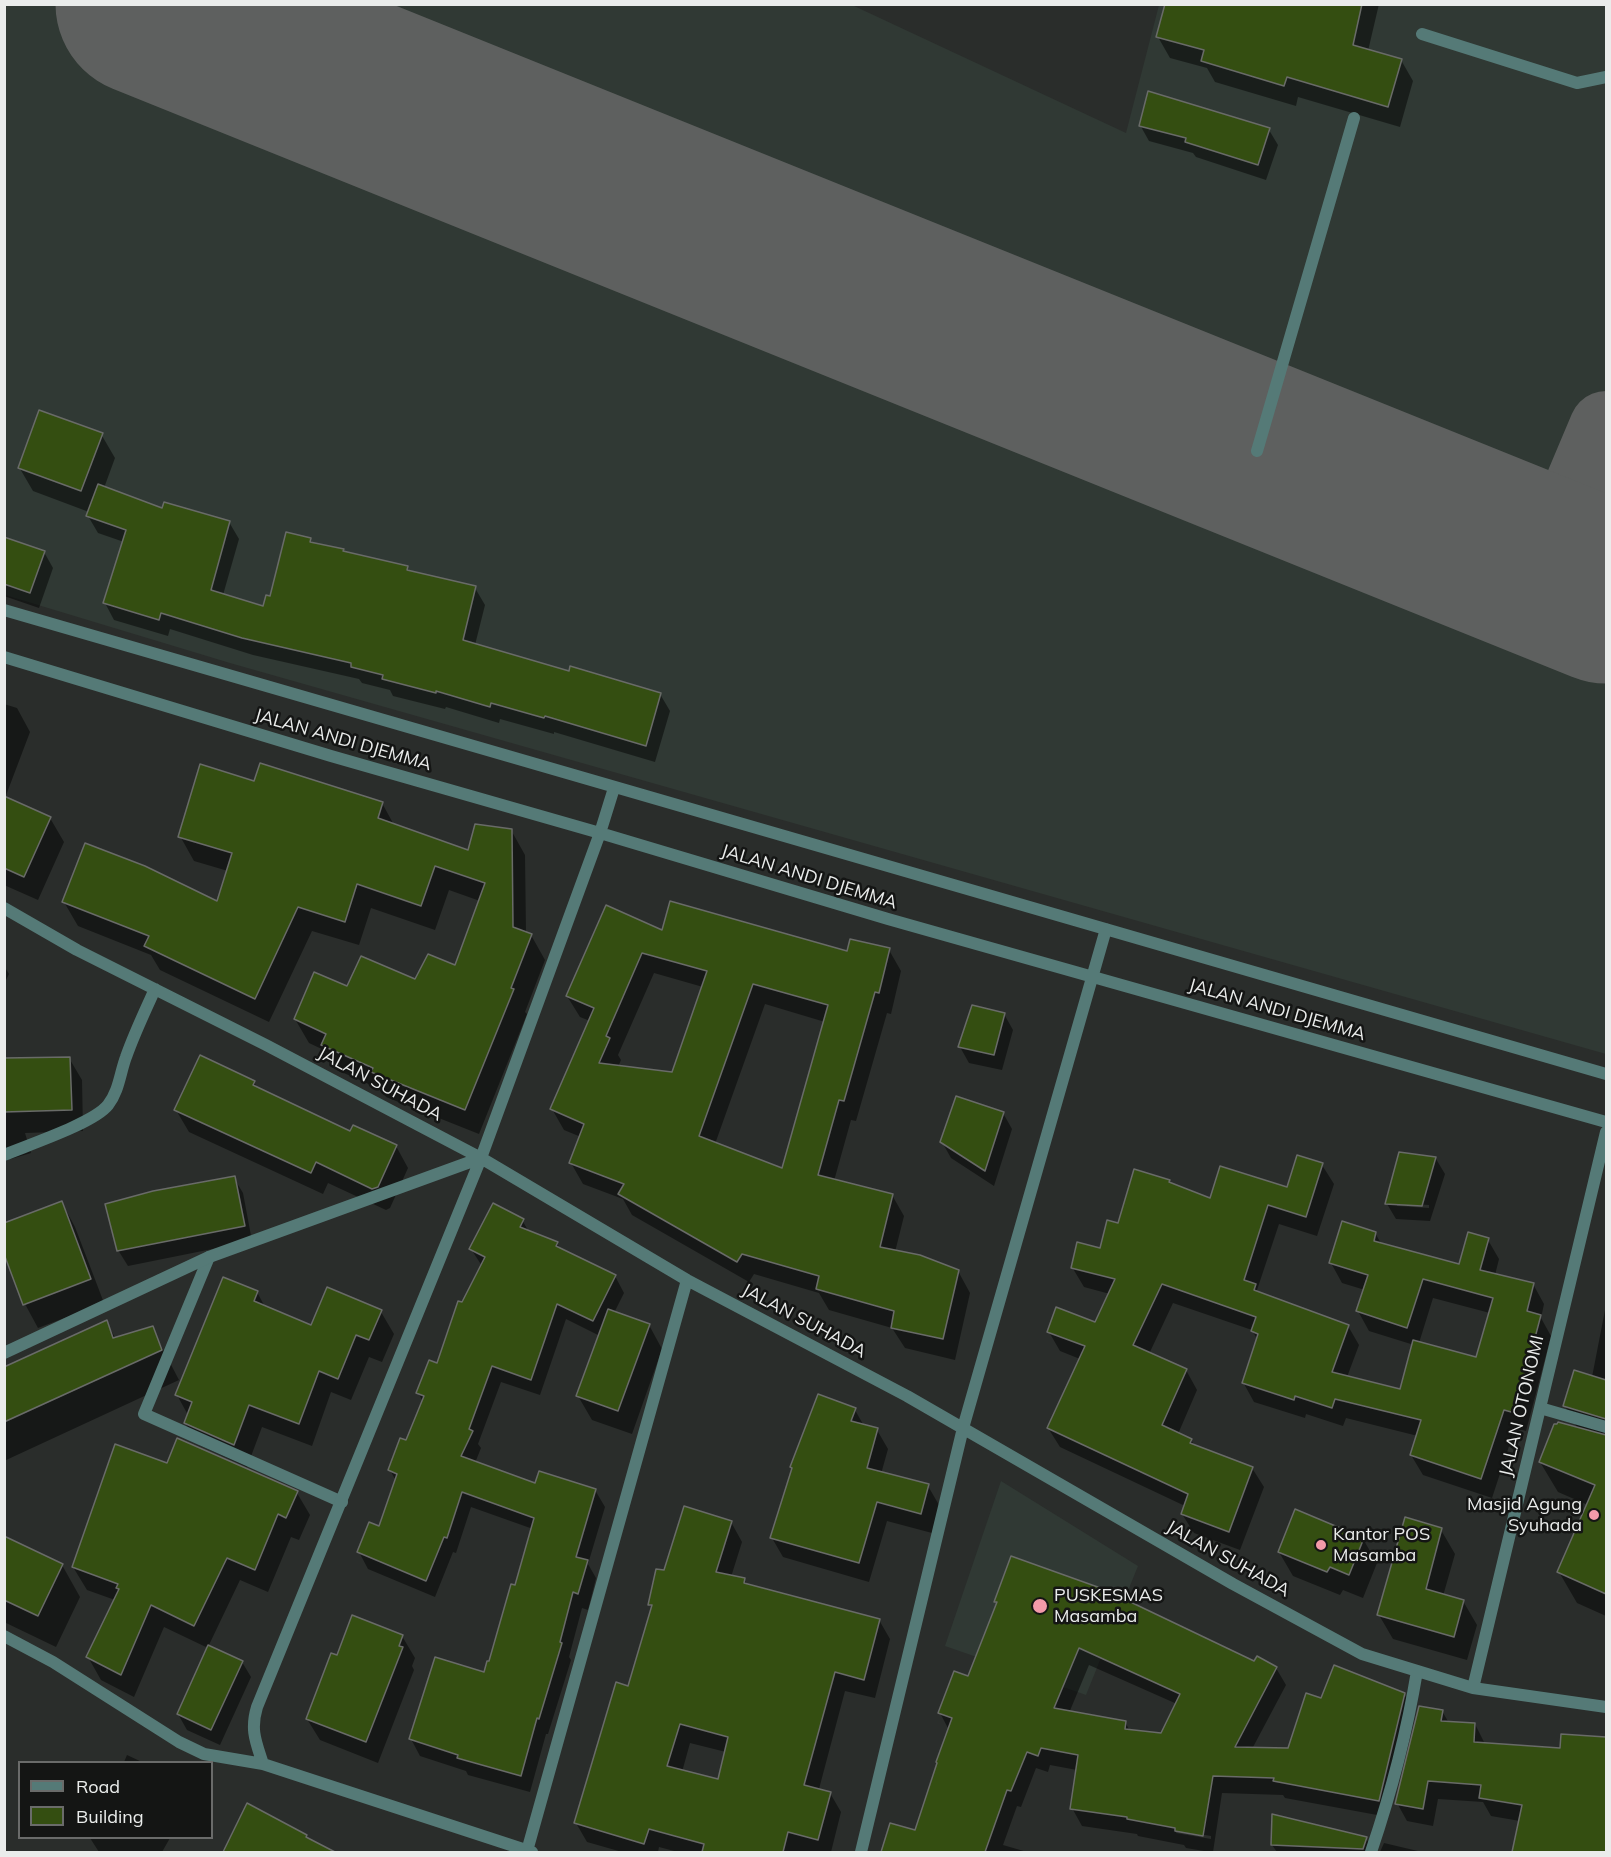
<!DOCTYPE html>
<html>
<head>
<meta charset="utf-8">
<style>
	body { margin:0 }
	#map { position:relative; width:1611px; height:1857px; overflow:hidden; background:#2a2d2b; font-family:Mulish,sans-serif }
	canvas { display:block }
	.frame { position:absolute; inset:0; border:6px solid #eaeceb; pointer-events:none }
	.legend { position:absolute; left:18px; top:1761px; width:195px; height:78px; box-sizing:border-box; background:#141514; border:2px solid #6a6b6a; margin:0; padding:8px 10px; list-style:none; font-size:18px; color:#eaeceb }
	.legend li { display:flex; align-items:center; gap:12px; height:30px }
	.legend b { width:30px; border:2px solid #6a6b6a }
</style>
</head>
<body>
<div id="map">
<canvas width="1611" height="1857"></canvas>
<div class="frame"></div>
<ul class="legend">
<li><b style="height:8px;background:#557a77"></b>Road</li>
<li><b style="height:16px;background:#344e11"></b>Building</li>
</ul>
</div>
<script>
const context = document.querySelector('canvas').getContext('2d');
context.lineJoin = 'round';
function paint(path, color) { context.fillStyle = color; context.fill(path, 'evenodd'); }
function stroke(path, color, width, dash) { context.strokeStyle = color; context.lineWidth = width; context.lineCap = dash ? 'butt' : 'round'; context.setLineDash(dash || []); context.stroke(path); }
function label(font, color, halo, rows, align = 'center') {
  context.font = font + ' Mulish,sans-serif'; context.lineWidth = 5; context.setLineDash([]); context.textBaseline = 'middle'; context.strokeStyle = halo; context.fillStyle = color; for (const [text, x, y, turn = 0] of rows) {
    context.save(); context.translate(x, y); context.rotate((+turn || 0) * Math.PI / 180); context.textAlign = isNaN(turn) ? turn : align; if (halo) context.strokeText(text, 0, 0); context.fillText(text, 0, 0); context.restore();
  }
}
paint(new Path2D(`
	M 4,5 L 852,5 L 1126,133 L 1159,5 L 1606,5 L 1606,1054 L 230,663 L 5,595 Z
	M 1001,1481 L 1138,1566 L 1086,1695 L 945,1646 Z`), '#303934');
paint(new Path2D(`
	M 1167,4 L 1379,4 L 1368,51 L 1401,60 L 1413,81 L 1400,127 L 1298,97 L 1296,106 L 1215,82 L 1207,68 L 1170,58 L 1158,37 Z
	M 1140,125 L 1269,130 L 1278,145 L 1266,180 L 1196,157 L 1193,153 L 1149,141 Z
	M 101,434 L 115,458 L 104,488 L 163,510 L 229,522 L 239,539 L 223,595 L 264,608 L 310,539 L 313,544 L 407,567 L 410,572 L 475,588 L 485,605 L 475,645 L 570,673 L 660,694 L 670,711 L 655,762 L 554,732 L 554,734 L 500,719 L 499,723 L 446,707 L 445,709 L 393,696 L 390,690 L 362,683 L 359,679 L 253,655 L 170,629 L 168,636 L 114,620 L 105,603 L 124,542 L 98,533 L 88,516 L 89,512 L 33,491 L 19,467 Z
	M 4,539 L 44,552 L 53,568 L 39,608 L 4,596 Z
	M 4,704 L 17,708 L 30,732 L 5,798 L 50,818 L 64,842 L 38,900 L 4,885 Z
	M 255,783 L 382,803 L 394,825 L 469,852 L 511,830 L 525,855 L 526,933 L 531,935 L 545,960 L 525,1012 L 527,1014 L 479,1134 L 386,1097 L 382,1090 L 337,1070 L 326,1051 L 309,1043 L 295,1019 L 348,988 L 416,981 L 455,967 L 480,901 L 449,890 L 435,930 L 371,908 L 359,945 L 312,931 L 269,1022 L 160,970 L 151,955 L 78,926 L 64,902 L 218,903 L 228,871 L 194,861 L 180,836 Z
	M 663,932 L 848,952 L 889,950 L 901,971 L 891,1014 L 887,1013 L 856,1121 L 851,1120 L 834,1181 L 892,1195 L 904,1216 L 895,1252 L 958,1271 L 970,1293 L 955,1360 L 905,1348 L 892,1328 L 829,1310 L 819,1293 L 754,1274 L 749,1282 L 632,1215 L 623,1199 L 583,1184 L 571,1163 L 581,1137 L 564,1130 L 552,1109 L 590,1021 L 580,1017 L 567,996 ZM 654,973 L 703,987 L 673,1073 L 618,1067 L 621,1060 L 618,1055 ZM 765,1004 L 825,1022 L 783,1170 L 715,1144 Z
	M 4,966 L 9,974 L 4,984 Z
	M 1004,1014 L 1013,1030 L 1002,1070 L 969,1063 L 960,1047 Z
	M 69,1058 L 82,1080 L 83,1131 L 25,1133 L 31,1153 L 4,1161 L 4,1060 Z
	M 254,1082 L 258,1089 L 351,1132 L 396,1146 L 408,1168 L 390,1208 L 386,1210 L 328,1183 L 323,1194 L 189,1132 L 176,1110 Z
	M 1003,1113 L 1012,1129 L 994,1186 L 951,1158 L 942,1142 Z
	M 1298,1157 L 1322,1165 L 1334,1184 L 1317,1236 L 1279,1224 L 1257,1290 L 1259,1293 L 1348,1326 L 1359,1345 L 1347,1377 L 1401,1391 L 1414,1345 L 1369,1331 L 1358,1311 L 1365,1290 L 1342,1283 L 1331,1263 L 1375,1233 L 1382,1245 L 1460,1265 L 1488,1240 L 1499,1259 L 1495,1275 L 1533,1284 L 1544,1304 L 1541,1318 L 1551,1336 L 1526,1431 L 1515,1428 L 1492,1498 L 1423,1475 L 1411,1455 L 1418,1436 L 1346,1418 L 1343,1426 L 1306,1414 L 1305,1418 L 1254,1402 L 1243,1382 L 1257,1339 L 1252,1330 L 1173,1303 L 1149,1354 L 1186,1370 L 1197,1390 L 1178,1434 L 1191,1440 L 1195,1446 L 1252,1468 L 1264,1487 L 1240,1550 L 1194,1533 L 1182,1514 L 1185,1506 L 1060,1447 L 1048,1428 L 1080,1359 L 1060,1351 L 1049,1332 L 1096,1324 L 1110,1294 L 1084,1287 L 1072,1267 L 1101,1250 L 1119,1224 L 1169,1181 L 1170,1184 L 1211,1200 L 1288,1189 ZM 1433,1298 L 1490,1313 L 1477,1359 L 1419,1343 Z
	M 1436,1159 L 1445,1174 L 1430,1221 L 1396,1219 L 1387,1204 ZM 1397,1203 L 1429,1205 L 1429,1208 L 1397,1206 Z
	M 234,1178 L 243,1193 L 252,1241 L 128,1266 L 118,1250 Z
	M 62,1203 L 75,1227 L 104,1303 L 38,1328 L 25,1304 Z
	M 522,1220 L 529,1232 L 557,1243 L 561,1250 L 615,1276 L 624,1293 L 614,1313 L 649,1325 L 662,1349 L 632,1434 L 592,1420 L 578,1396 L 600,1336 L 566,1319 L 540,1395 L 501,1382 L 478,1444 L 481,1448 L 475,1463 L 536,1485 L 595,1490 L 605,1507 L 588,1564 L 596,1578 L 588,1610 L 582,1608 L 569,1657 L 571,1660 L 548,1734 L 546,1734 L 530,1792 L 468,1775 L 466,1771 L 420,1756 L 411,1739 L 485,1674 L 490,1663 L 516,1587 L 533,1529 L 471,1507 L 456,1553 L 453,1552 L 435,1597 L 368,1569 L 359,1552 L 380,1528 L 396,1481 L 390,1470 L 407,1442 L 423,1402 L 418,1392 L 438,1365 L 482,1266 L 471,1249 Z
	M 257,1292 L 265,1307 L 312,1327 L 381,1312 L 394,1334 L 382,1362 L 369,1357 L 351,1400 L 331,1392 L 312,1446 L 262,1427 L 247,1467 L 199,1445 L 185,1423 L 188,1415 L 177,1395 Z
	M 1606,1305 L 1606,1431 L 1604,1431 L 1603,1435 L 1586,1434 L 1606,1443 L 1606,1616 L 1577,1603 L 1559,1572 L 1588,1505 L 1558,1492 L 1540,1462 L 1578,1429 L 1565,1406 L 1592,1377 Z
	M 106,1322 L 116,1339 L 152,1328 L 179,1380 L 4,1461 L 4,1423 L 136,1362 L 4,1420 Z
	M 855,1410 L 864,1426 L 877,1430 L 888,1449 L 881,1474 L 928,1486 L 939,1505 L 932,1533 L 887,1521 L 869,1582 L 783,1557 L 772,1538 Z
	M 168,1464 L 297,1493 L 310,1515 L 299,1540 L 291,1537 L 268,1592 L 240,1580 L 208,1647 L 242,1662 L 251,1677 L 220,1745 L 187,1730 L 178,1714 L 208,1648 L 164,1627 L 134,1697 L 101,1680 L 88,1657 L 115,1600 L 87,1590 L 73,1567 Z
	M 731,1522 L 742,1542 L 731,1577 L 744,1579 L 748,1586 L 879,1620 L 890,1639 L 875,1698 L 845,1691 L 819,1789 L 830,1793 L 841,1812 L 831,1852 L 799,1851 L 799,1852 L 678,1852 L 659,1847 L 658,1852 L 622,1852 L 587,1842 L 576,1823 L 629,1688 L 652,1609 L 650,1604 L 665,1572 ZM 690,1743 L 726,1752 L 719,1781 L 682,1772 Z
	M 1441,1530 L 1455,1554 L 1443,1596 L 1463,1601 L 1477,1625 L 1467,1660 L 1393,1639 L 1379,1615 Z
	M 4,1537 L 62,1565 L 80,1597 L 56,1647 L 4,1622 Z
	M 1363,1539 L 1377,1563 L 1363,1598 L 1343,1590 L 1340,1595 L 1293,1576 L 1279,1552 Z
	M 1121,1599 L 1255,1663 L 1276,1668 L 1286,1685 L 1252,1749 L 1289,1749 L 1322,1700 L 1404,1694 L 1414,1711 L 1388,1817 L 1285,1798 L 1283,1795 L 1222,1793 L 1213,1852 L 1210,1852 L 1186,1848 L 1184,1845 L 1138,1836 L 1137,1834 L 1082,1826 L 1072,1808 L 1077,1770 L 1050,1765 L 1048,1772 L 1036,1768 L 1021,1807 L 1017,1806 L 1003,1845 L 1027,1852 L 883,1852 L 891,1825 L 916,1832 L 949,1730 L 940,1713 L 969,1678 L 998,1605 L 996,1601 ZM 1089,1665 L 1177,1704 L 1162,1735 L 1130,1731 L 1125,1722 L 1069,1713 ZM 1176,1830 L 1211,1836 L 1211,1839 L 1176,1833 Z
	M 402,1636 L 415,1658 L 412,1666 L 414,1670 L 378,1763 L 320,1740 L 307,1719 L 337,1657 Z
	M 1442,1711 L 1449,1723 L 1475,1724 L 1485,1744 L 1562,1749 L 1562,1736 L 1606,1739 L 1606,1852 L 1513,1852 L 1520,1821 L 1491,1816 L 1483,1802 L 1438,1799 L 1433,1826 L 1407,1821 L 1397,1803 Z
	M 127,1755 L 142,1762 L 124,1762 Z
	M 248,1806 L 306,1836 L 309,1841 L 332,1852 L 225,1852 Z
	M 90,1838 L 170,1838 L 162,1852 L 99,1852 Z
	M 1366,1838 L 1374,1852 L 1277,1852 L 1272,1845 Z
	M 1384,1843 L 1422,1852 L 1380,1852 Z`), '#0007');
stroke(new Path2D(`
	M 1547,568 L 1606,428`), '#5e605f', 74);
stroke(new Path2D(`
	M 147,4 L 1606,592`), '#5e605f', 183);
const building = new Path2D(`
	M 1165,4 L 1362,4 L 1353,45 L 1402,59 L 1388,107 L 1287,77 L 1284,86 L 1201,61 L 1204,50 L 1156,37 Z
	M 1148,91 L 1270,128 L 1258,165 L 1185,142 L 1186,138 L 1139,126 Z
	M 39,410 L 103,433 L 81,491 L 18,468 Z
	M 98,484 L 162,508 L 164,502 L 230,521 L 211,590 L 263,606 L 266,595 L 270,596 L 286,532 L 311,538 L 310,542 L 344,549 L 343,551 L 408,566 L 407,570 L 476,586 L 463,640 L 569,671 L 570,666 L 661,693 L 646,746 L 545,716 L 544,718 L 491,703 L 490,707 L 436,691 L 436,693 L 382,679 L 383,675 L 351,667 L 351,663 L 242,638 L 161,613 L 159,620 L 103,603 L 126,530 L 86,516 Z
	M 4,537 L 45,551 L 30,593 L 4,584 Z
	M 260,763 L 383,802 L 378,818 L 468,850 L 475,824 L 512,829 L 513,927 L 532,934 L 511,988 L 514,989 L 465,1110 L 371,1072 L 373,1068 L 321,1045 L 326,1034 L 294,1019 L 314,972 L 347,986 L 361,956 L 415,979 L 428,954 L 455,965 L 485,883 L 435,866 L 421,906 L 357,884 L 345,922 L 298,907 L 255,999 L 144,946 L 149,936 L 62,902 L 85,843 L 145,866 L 217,901 L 232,853 L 178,837 L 200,764 L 254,781 Z
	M 4,796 L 51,817 L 24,877 L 4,868 Z
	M 670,901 L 847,951 L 850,939 L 890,948 L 879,993 L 875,992 L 844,1101 L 839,1100 L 818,1175 L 893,1194 L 880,1247 L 920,1255 L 959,1270 L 943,1339 L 891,1328 L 894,1311 L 816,1289 L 819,1276 L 742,1254 L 737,1262 L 618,1194 L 624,1184 L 569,1163 L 584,1124 L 550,1109 L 594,1008 L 566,996 L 606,905 L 662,930 ZM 642,953 L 707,971 L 672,1072 L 599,1063 L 610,1038 L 606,1036 ZM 753,984 L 828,1005 L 782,1168 L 699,1136 Z
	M 972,1005 L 1005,1013 L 994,1055 L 958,1047 Z
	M 200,1055 L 255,1081 L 253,1085 L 350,1131 L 353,1125 L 397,1145 L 378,1187 L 372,1189 L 316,1162 L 311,1173 L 174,1110 Z
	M 70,1057 L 72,1110 L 4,1112 L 4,1058 Z
	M 956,1096 L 1004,1112 L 985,1171 L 940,1142 Z
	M 1399,1152 L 1436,1157 L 1422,1206 L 1385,1204 Z
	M 1297,1155 L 1323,1163 L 1306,1217 L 1268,1205 L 1244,1280 L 1256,1284 L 1254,1290 L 1349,1325 L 1332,1372 L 1400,1389 L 1413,1340 L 1476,1357 L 1493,1298 L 1423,1279 L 1407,1328 L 1356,1311 L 1368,1275 L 1329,1263 L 1342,1221 L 1376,1232 L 1374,1241 L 1459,1264 L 1468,1232 L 1489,1238 L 1480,1270 L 1534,1283 L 1527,1311 L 1541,1315 L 1515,1413 L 1504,1410 L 1481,1479 L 1410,1455 L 1421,1420 L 1335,1399 L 1332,1408 L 1295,1396 L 1294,1400 L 1242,1383 L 1258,1334 L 1251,1331 L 1256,1317 L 1162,1284 L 1133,1345 L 1187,1369 L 1162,1425 L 1192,1439 L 1190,1443 L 1253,1467 L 1229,1532 L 1181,1514 L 1188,1494 L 1047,1428 L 1085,1346 L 1047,1332 L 1056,1307 L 1095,1322 L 1115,1279 L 1071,1268 L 1077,1242 L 1100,1248 L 1107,1220 L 1118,1223 L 1134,1169 L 1170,1180 L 1169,1182 L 1210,1198 L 1220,1166 L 1287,1187 Z
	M 235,1176 L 245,1226 L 117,1251 L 105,1204 L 153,1191 Z
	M 62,1201 L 91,1279 L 23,1305 L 4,1254 L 4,1223 Z
	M 493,1203 L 524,1219 L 520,1227 L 558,1242 L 556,1246 L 616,1275 L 593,1321 L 557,1304 L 531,1380 L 492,1366 L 469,1429 L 473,1431 L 461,1456 L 535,1483 L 539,1471 L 596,1489 L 576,1557 L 588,1560 L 578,1594 L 573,1592 L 560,1642 L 562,1643 L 539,1719 L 537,1718 L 521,1776 L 457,1758 L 458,1755 L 409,1739 L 435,1657 L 484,1672 L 487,1661 L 489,1661 L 511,1584 L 515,1585 L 534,1518 L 462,1492 L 447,1538 L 444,1537 L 426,1581 L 357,1552 L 369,1522 L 379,1526 L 397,1474 L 388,1470 L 400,1438 L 406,1440 L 424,1396 L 416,1393 L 429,1360 L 437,1363 L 458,1301 L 462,1302 L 485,1257 L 469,1249 Z
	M 223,1277 L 258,1291 L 254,1301 L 311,1325 L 327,1287 L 382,1310 L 369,1340 L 356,1335 L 338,1379 L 319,1371 L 299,1424 L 249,1405 L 234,1445 L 184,1423 L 192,1402 L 175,1395 Z
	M 608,1309 L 650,1324 L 618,1411 L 576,1396 Z
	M 107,1320 L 113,1338 L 153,1326 L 162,1350 L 4,1422 L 4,1367 Z
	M 1574,1370 L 1606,1380 L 1606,1419 L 1563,1406 Z
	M 818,1394 L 856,1408 L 851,1421 L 878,1428 L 867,1468 L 929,1484 L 921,1514 L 877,1502 L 859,1563 L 770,1538 L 792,1468 L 790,1467 Z
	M 1558,1422 L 1606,1435 L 1606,1594 L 1557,1572 L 1595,1485 L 1539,1462 L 1554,1424 L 1557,1424 Z
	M 177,1438 L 298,1491 L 286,1518 L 278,1514 L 255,1570 L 227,1558 L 194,1626 L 151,1605 L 121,1675 L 86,1657 L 119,1589 L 116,1588 L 118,1584 L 72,1567 L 115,1444 L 167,1463 Z
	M 684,1506 L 732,1521 L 716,1572 L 745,1578 L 744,1583 L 880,1619 L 864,1680 L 835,1672 L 804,1785 L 831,1792 L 818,1840 L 788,1832 L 783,1852 L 702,1852 L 704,1844 L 649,1829 L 644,1844 L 574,1823 L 616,1682 L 628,1686 L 652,1605 L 648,1605 L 656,1569 L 664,1570 ZM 680,1724 L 728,1737 L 718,1779 L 667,1766 Z
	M 1295,1509 L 1364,1538 L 1349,1575 L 1330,1567 L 1327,1572 L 1278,1552 Z
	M 1405,1517 L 1442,1528 L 1426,1589 L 1464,1600 L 1454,1637 L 1377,1615 Z
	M 4,1536 L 63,1564 L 38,1616 L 4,1600 Z
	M 1011,1556 L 1120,1595 L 1120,1597 L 1254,1661 L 1257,1656 L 1277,1667 L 1235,1747 L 1288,1748 L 1306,1693 L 1321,1698 L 1334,1665 L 1405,1693 L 1379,1801 L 1273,1781 L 1274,1778 L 1213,1776 L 1203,1836 L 1175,1831 L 1175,1828 L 1127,1819 L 1127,1817 L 1070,1809 L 1078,1755 L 1041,1748 L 1038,1756 L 1027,1752 L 1011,1791 L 1007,1790 L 985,1852 L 881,1852 L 890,1823 L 915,1830 L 937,1763 L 936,1762 L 952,1718 L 938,1713 L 954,1671 L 968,1676 L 997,1602 L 994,1602 ZM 1079,1648 L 1180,1694 L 1161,1733 L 1125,1729 L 1126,1721 L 1054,1708 Z
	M 352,1615 L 403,1635 L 399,1646 L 403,1647 L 366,1742 L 306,1719 L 331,1653 L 337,1655 Z
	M 208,1645 L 243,1661 L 211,1730 L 177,1714 Z
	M 1419,1706 L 1443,1710 L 1441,1721 L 1475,1723 L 1474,1742 L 1560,1748 L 1561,1734 L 1606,1737 L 1606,1852 L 1512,1852 L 1522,1805 L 1479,1798 L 1481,1785 L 1428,1781 L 1423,1809 L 1395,1804 Z
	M 247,1803 L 307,1835 L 306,1837 L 335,1852 L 223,1852 Z
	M 1272,1814 L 1367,1837 L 1363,1849 L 1271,1845 Z`);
paint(building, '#344e11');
stroke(building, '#696b68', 1.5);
stroke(new Path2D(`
	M 1422,34 L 1577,83 L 1606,77
	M 1257,451 L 1354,118
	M 209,1257 L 144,1414 L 342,1502`), '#557a77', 12);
stroke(new Path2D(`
	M 4,610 L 1606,1074
	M 4,657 L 331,756 L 600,833 L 888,919 L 1606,1122
	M 4,908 L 77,950 L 266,1045 L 481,1158 L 687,1280 L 907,1396 L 1233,1584 L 1362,1654 L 1473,1688 L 1606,1707
	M 4,1155 C 28,1145 94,1123 108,1105 C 119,1091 120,1073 126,1057 C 134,1034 145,1011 155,989
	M 4,1353 L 209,1257 L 481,1158
	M 1540,1408 L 1606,1427
	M 4,1636 L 53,1662 L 179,1742 L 204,1754 L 263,1764
	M 1473,1688 L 1606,1132
	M 527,1851 L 687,1280
	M 532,1852 L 263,1764 C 256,1742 250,1730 257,1707 L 481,1158 L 600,833 L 614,788
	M 861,1852 L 963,1428 L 1106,929
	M 1371,1852 C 1391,1793 1407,1732 1417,1671`), '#557a77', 12);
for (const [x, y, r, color] of [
	[1594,1515,6,"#f39aa9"],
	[1321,1545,6,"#f39aa9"],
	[1040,1606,8,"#f39aa9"]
]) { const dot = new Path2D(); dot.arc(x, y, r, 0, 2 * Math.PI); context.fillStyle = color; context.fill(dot); stroke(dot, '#141514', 2); }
label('18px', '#eaeceb', '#141514', [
	["JALAN ANDI DJEMMA",343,740,16],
	["JALAN ANDI DJEMMA",809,877,17],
	["JALAN ANDI DJEMMA",1277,1010,16],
	["JALAN SUHADA",380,1084,28],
	["JALAN SUHADA",804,1321,28],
	["JALAN OTONOMI",1522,1406,-77],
	["JALAN SUHADA",1228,1559,29]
]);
label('18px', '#eaeceb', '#141514', [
	["Masjid Agung",1582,1505,"right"],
	["Syuhada",1582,1526,"right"],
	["Kantor POS",1333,1535],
	["Masamba",1333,1556],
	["PUSKESMAS",1054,1596],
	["Masamba",1054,1617]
], 'left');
</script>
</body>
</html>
